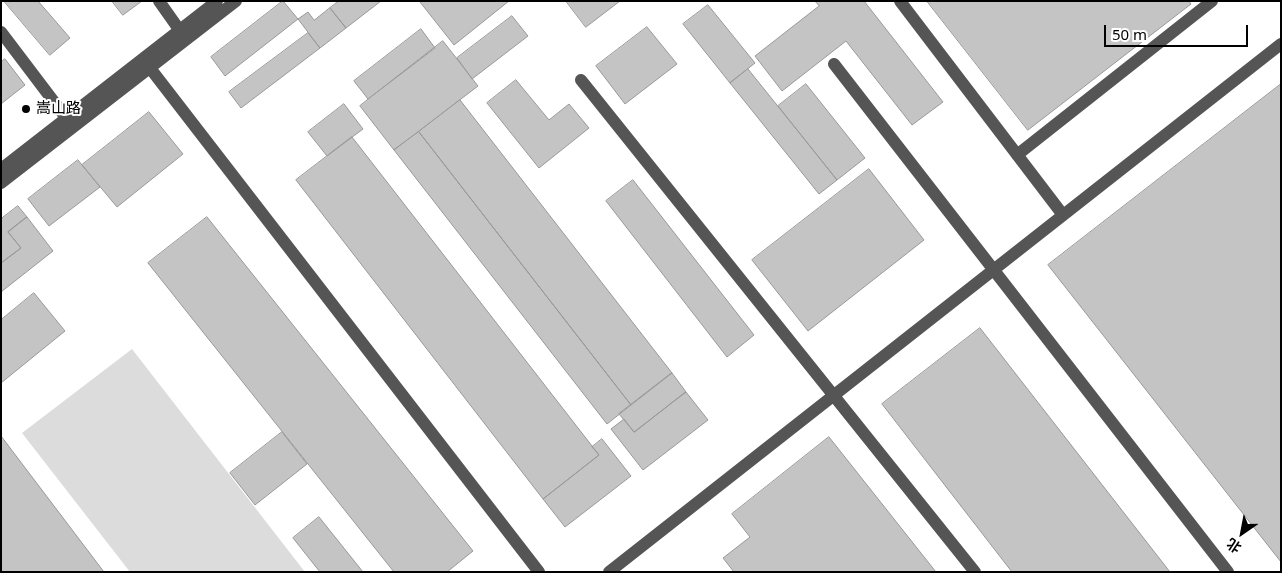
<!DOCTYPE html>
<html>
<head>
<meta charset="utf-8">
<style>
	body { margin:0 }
	#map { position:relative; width:1282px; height:573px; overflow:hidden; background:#fff; font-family:"Noto Sans","Noto Sans SC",sans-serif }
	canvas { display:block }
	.frame { position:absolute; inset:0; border:2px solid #000; pointer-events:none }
	.north { position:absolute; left:1217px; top:508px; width:50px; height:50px; -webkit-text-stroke:4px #fff; paint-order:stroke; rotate:213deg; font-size:14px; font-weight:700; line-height:20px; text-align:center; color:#000 }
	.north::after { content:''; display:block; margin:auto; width:18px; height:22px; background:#000; clip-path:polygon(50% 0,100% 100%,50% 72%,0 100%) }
	.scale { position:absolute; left:1104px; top:25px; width:144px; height:22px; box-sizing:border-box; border:2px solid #000; border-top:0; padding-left:6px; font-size:15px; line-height:18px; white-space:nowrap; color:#000; -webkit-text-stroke:4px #fff; paint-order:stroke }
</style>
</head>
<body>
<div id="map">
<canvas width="1282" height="573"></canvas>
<div class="frame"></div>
<div class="north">北</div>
<div class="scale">50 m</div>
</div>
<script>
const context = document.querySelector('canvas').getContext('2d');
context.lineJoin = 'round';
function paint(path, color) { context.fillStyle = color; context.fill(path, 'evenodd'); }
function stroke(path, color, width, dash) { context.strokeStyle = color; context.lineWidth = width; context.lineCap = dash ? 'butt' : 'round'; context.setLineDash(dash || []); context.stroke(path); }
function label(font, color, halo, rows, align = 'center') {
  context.font = font + ' "Noto Sans","Noto Sans SC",sans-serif'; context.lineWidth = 4; context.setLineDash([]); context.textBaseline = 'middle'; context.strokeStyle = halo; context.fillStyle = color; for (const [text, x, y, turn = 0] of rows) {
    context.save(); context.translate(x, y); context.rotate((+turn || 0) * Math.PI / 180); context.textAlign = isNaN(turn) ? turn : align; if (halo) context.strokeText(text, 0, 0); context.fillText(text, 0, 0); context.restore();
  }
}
paint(new Path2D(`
	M 132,349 L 305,572 L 130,572 L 22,433 Z`), '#dcdcdc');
const building = new Path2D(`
	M 4,1 L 38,1 L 70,38 L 50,55 Z
	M 112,1 L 142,1 L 123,15 Z
	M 283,1 L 298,19 L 225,76 L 211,57 Z
	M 339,1 L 381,1 L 346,28 L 330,8 Z
	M 420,1 L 509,1 L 454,45 L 420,2 Z
	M 566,1 L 620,1 L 586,27 Z
	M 815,1 L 864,1 L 943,102 L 912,125 L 846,41 L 782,91 L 755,56 L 819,6 Z
	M 927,1 L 1189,1 L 1191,4 L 1028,130 Z
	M 708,5 L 755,63 L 730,83 L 683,24 Z
	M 330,8 L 346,28 L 320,48 L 298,19 L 308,12 L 314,20 Z
	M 512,16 L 528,36 L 472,79 L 457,58 Z
	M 647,27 L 677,64 L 625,104 L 596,66 Z
	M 421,29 L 435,48 L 368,99 L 354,81 Z
	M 308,33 L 320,48 L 241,108 L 229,92 Z
	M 443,41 L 478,86 L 394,150 L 360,106 Z
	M 5,59 L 25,85 L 1,104 L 1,62 Z
	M 748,69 L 837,180 L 819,194 L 730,83 Z
	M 516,80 L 549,120 L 569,104 L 589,128 L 539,168 L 487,103 Z
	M 806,84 L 865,158 L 837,180 L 778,106 Z
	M 1281,84 L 1281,562 L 1048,265 Z
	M 460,100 L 672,373 L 631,405 L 419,132 Z
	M 344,104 L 363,129 L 327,156 L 308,132 Z
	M 149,112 L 183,154 L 117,207 L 82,165 Z
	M 419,132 L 631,405 L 607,424 L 394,150 Z
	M 352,137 L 599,455 L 543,499 L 296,180 Z
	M 78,160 L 100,187 L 49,226 L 28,199 Z
	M 869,169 L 924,240 L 808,331 L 752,260 Z
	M 633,180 L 754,335 L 727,357 L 606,201 Z
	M 18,206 L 27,217 L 8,232 L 21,248 L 1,263 L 1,219 Z
	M 27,217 L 53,251 L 1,292 L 1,263 L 21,248 L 8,232 Z
	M 207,217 L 473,551 L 447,572 L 394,572 L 148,263 Z
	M 34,293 L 65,331 L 1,383 L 1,320 Z
	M 980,328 L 1170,572 L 1012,572 L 882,404 Z
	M 672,373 L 686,392 L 634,432 L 619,414 Z
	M 686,392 L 708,420 L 643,470 L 611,429 L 624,419 L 634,432 Z
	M 282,432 L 307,464 L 255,505 L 230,473 Z
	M 1,436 L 104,572 L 1,572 Z
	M 829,437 L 936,572 L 734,572 L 723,558 L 750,537 L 732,514 Z
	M 602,439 L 631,476 L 565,527 L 543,499 L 599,455 L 592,447 Z
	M 319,517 L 363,572 L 320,572 L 293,538 Z`);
paint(building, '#c4c4c4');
stroke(building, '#999', 1);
stroke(new Path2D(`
	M 159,1 L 183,35
	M 900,1 L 1063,215
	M 1,32 L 70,123
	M 143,59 L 539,572
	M 834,64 L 1228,572
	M 581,80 L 975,572
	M 1017,155 L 1212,1
	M 1,169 L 217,1
	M 1,183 L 236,1
	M 609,572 L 1281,44`), '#555', 12);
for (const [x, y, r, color] of [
	[26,109,5,"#000"]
]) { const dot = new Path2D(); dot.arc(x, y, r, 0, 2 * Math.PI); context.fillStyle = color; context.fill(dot); stroke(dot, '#fff', 2); }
label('15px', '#000', '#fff', [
	["嵩山路",36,109]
], 'left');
</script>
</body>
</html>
